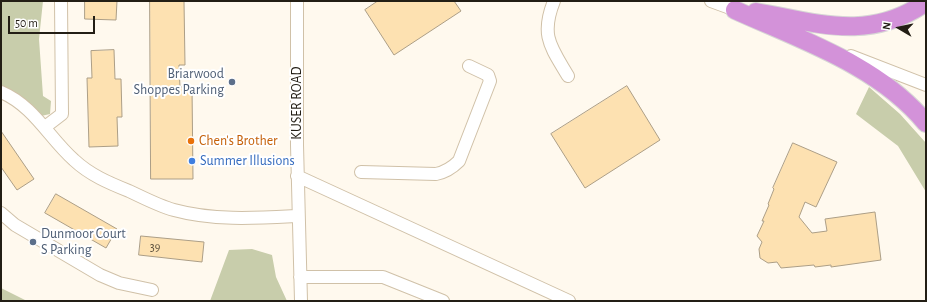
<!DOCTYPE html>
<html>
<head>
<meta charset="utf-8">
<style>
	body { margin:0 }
	#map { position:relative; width:927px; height:302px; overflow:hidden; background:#fff9ee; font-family:"Alegreya Sans",sans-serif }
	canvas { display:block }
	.frame { position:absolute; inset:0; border:2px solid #231e15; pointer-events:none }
	.north { position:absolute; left:879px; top:8px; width:40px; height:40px; -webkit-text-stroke:3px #fff; paint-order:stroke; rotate:279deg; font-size:11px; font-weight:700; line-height:16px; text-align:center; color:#231e15 }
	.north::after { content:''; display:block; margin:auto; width:14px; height:18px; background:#231e15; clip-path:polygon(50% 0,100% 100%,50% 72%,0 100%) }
	.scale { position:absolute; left:8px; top:16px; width:87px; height:18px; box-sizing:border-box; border:2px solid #231e15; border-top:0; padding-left:5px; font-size:12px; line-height:14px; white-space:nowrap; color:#231e15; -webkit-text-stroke:3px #fff; paint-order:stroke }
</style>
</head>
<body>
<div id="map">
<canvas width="927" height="302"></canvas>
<div class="frame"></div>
<div class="north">N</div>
<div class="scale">50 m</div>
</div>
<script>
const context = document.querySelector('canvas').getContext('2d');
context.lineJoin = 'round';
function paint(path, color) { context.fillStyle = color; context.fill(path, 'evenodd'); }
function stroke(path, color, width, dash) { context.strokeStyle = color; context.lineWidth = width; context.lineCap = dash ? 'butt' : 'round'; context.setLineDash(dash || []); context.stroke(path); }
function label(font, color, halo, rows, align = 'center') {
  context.font = font + ' "Alegreya Sans",sans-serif'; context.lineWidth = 4; context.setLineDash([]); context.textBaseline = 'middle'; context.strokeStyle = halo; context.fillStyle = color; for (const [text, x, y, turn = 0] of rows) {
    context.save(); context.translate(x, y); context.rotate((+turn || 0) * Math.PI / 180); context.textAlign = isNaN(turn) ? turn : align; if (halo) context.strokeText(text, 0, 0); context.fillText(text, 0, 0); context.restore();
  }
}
paint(new Path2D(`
	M 1,1 L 43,1 L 39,39 L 43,96 L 51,101 L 50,114 L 41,116 L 1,87 Z
	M 869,87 L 900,114 L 926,143 L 926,192 L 898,146 L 856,114 Z
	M 252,249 L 272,255 L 276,277 L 287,301 L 210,301 L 229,250 Z
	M 1,288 L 27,301 L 1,301 Z`), '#c8cdab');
const building = new Path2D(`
	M 85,1 L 117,1 L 116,20 L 85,19 Z
	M 150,1 L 184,1 L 185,65 L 179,65 L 180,87 L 192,87 L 193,179 L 151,179 Z
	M 378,1 L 454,1 L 461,11 L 394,55 L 365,10 Z
	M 114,50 L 115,79 L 121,79 L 122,117 L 117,117 L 118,146 L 89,147 L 87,78 L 92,78 L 91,51 Z
	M 627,86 L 660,140 L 585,188 L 551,134 Z
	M 1,131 L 34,179 L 17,190 L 1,167 Z
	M 793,143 L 837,162 L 816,207 L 805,202 L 799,217 L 812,233 L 827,231 L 825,219 L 875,212 L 881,260 L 831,267 L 831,265 L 815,267 L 814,265 L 781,268 L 777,262 L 768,263 L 760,258 L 759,249 L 762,242 L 757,236 L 764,221 L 762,221 L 769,205 L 768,204 L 774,189 L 773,188 Z
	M 56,194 L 117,229 L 106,248 L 45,213 Z
	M 141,236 L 204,242 L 202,262 L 139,255 Z`);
paint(building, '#fde1b1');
stroke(building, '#ac9e86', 1);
const minor = new Path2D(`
	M 297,1 L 297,145 L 301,301
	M 554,1 C 540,36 551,47 568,76
	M 711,1 L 741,12
	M 851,56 L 926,85
	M 1,92 C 34,106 49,138 74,160 C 90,175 109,183 129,191 C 144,198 159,206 174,210 C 214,221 258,218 298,216
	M 45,127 L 62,114 L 61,1
	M 361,172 L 436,174 C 446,172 452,168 459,161 L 490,81 L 488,75 L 469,66
	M 297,176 L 569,301
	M 1,213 L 15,225 L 100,275 L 119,283 L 152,290
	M 300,277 L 383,277 L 443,301`);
const highway = new Path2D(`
	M 735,10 C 801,40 878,65 926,123
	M 756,12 C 817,23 870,42 926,2`);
stroke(minor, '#d0c1a8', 14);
stroke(highway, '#d7d6d5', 20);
stroke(minor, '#fff', 12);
stroke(highway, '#d392d9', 18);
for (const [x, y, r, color] of [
	[232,82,4,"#5c6f8a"],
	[191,141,4,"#e8710a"],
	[192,161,4,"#3f7fe0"],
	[33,242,4,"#5c6f8a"]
]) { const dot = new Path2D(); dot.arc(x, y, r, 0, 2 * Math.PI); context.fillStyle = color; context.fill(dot); stroke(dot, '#fff', 1.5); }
label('12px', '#5a4f3c', null, [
	["39",155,247]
]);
label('14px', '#4e5e75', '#fff', [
	["Briarwood",224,74],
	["Shoppes Parking",224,90],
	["Dunmoor Court",41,234,"left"],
	["S Parking",41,250,"left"]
], 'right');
label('14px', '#231e15', '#fff', [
	["KUSER ROAD",297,103,-90]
]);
label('14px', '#c56008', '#fff', [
	["Chen's Brother",199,141]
], 'left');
label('14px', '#366cbe', '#fff', [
	["Summer Illusions",200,161]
], 'left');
</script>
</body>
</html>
